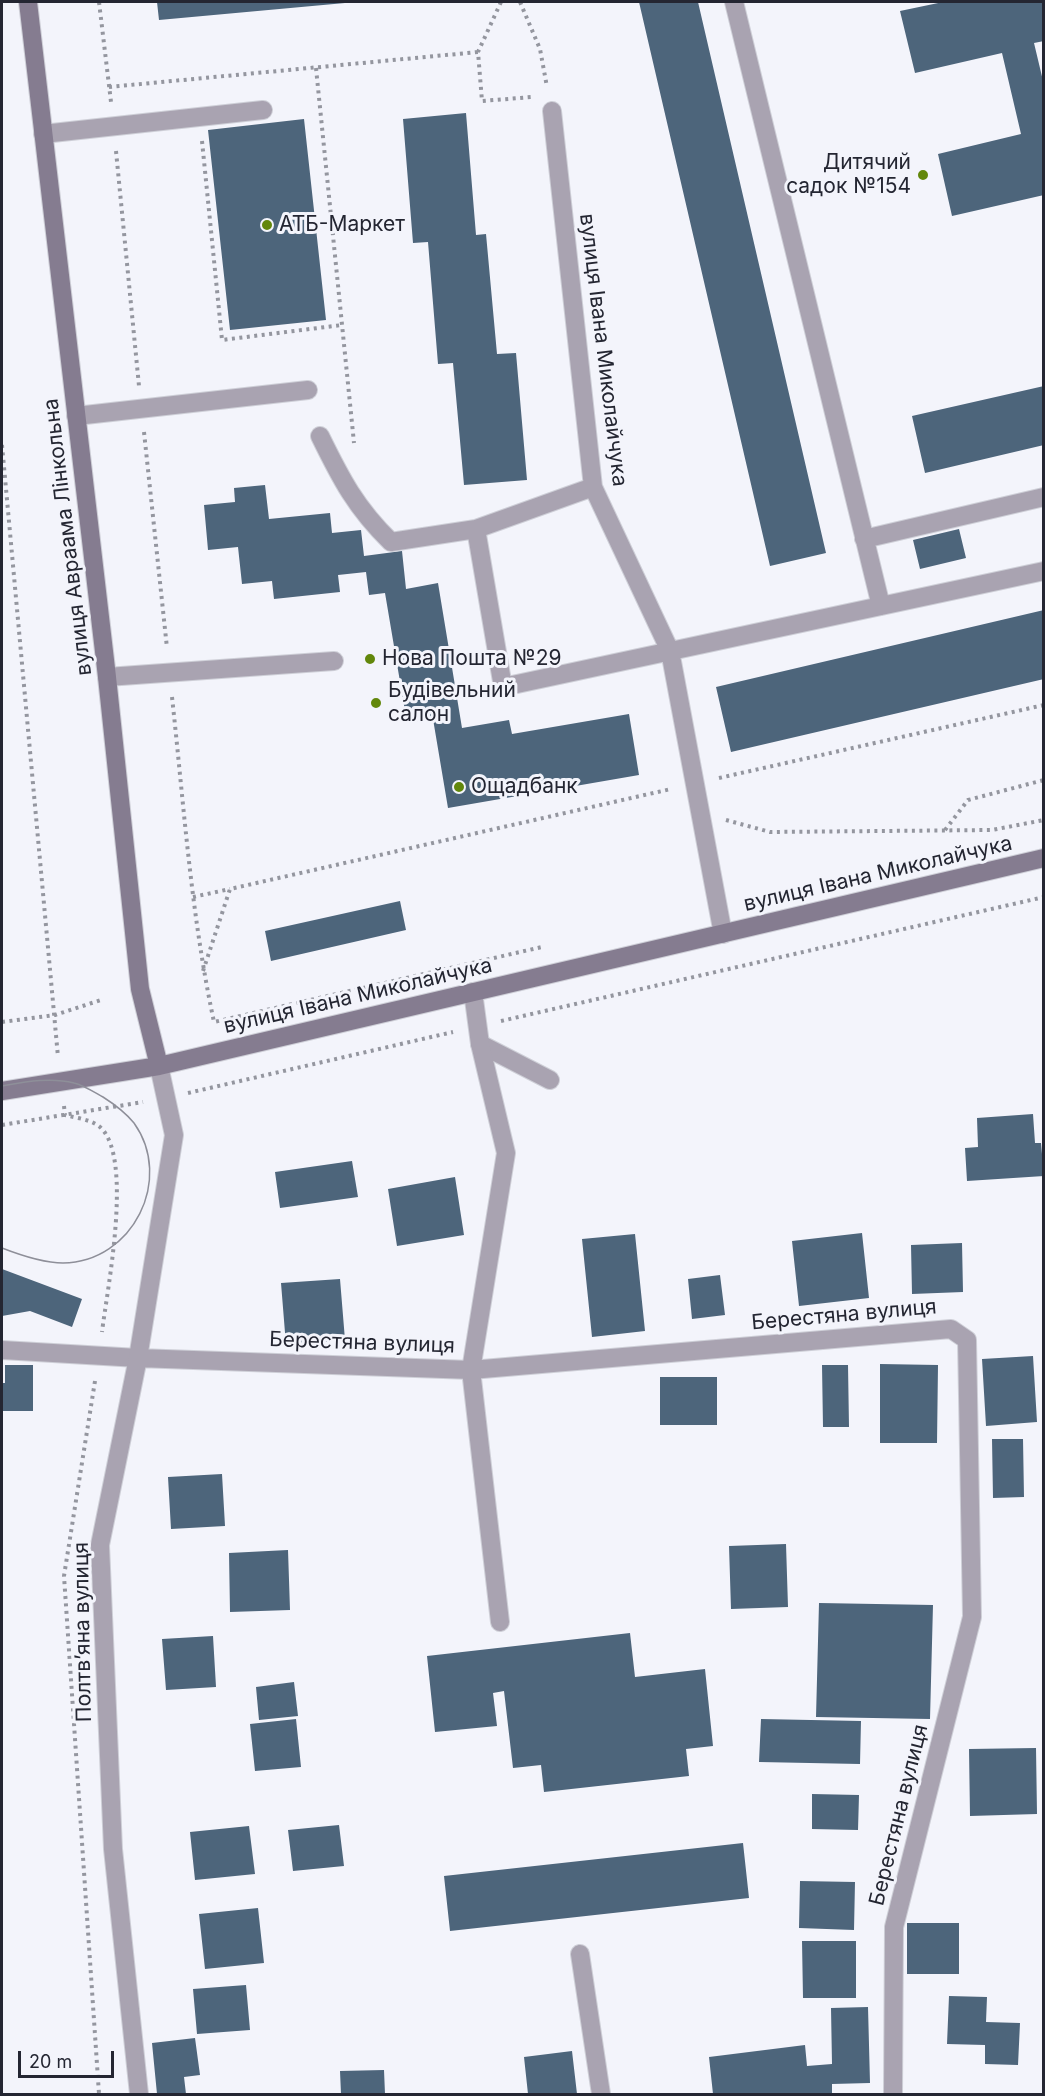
<!DOCTYPE html>
<html>
<head>
<meta charset="utf-8">
<style>
	body { margin:0 }
	#map { position:relative; width:1045px; height:2096px; overflow:hidden; background:#f3f4fb; font-family:Inter,sans-serif }
	canvas { display:block }
	.frame { position:absolute; inset:0; border:3px solid #242632; pointer-events:none }
	.scale { position:absolute; left:18px; top:2051px; width:96px; height:27px; box-sizing:border-box; border:3px solid #242632; border-top:0; padding-left:8px; font-size:18px; line-height:21px; white-space:nowrap; color:#242632; -webkit-text-stroke:4px #f3f4fb; paint-order:stroke }
</style>
</head>
<body>
<div id="map">
<canvas width="1045" height="2096"></canvas>
<div class="frame"></div>
<div class="scale">20 m</div>
</div>
<script>
const context = document.querySelector('canvas').getContext('2d');
context.lineJoin = 'round';
function paint(path, color) { context.fillStyle = color; context.fill(path, 'evenodd'); }
function stroke(path, color, width, dash) { context.strokeStyle = color; context.lineWidth = width; context.lineCap = dash ? 'butt' : 'round'; context.setLineDash(dash || []); context.stroke(path); }
function label(font, color, halo, rows, align = 'center') {
  context.font = font + ' Inter,sans-serif'; context.lineWidth = 6; context.setLineDash([]); context.textBaseline = 'middle'; context.strokeStyle = halo; context.fillStyle = color; for (const [text, x, y, turn = 0] of rows) {
    context.save(); context.translate(x, y); context.rotate((+turn || 0) * Math.PI / 180); context.textAlign = isNaN(turn) ? turn : align; if (halo) context.strokeText(text, 0, 0); context.fillText(text, 0, 0); context.restore();
  }
}
paint(new Path2D(`
	M 157,2 L 345,2 L 345,3 L 159,20 Z
	M 639,2 L 698,2 L 826,553 L 770,566 Z
	M 943,2 L 1044,2 L 1044,41 L 1034,43 L 1044,85 L 1044,195 L 952,216 L 938,154 L 1021,134 L 1002,53 L 915,73 L 900,11 Z
	M 466,113 L 476,235 L 486,234 L 497,354 L 516,353 L 527,480 L 464,485 L 453,363 L 438,364 L 428,242 L 413,243 L 403,119 Z
	M 304,119 L 326,320 L 230,330 L 208,130 Z
	M 1044,386 L 1044,445 L 925,473 L 912,416 Z
	M 265,485 L 269,519 L 330,513 L 332,533 L 361,530 L 364,556 L 402,551 L 406,589 L 438,583 L 462,728 L 509,720 L 512,734 L 629,714 L 639,775 L 448,808 L 433,719 L 407,723 L 385,593 L 369,595 L 366,572 L 338,575 L 340,592 L 274,599 L 272,581 L 242,584 L 238,547 L 208,550 L 204,505 L 235,502 L 234,488 Z
	M 959,529 L 966,558 L 920,569 L 913,540 Z
	M 1044,610 L 1044,679 L 731,752 L 716,687 Z
	M 400,901 L 406,930 L 271,961 L 265,931 Z
	M 1033,1114 L 1035,1143 L 1041,1143 L 1044,1176 L 967,1181 L 965,1148 L 978,1147 L 977,1118 Z
	M 352,1161 L 358,1197 L 280,1208 L 275,1172 Z
	M 455,1177 L 464,1235 L 397,1246 L 388,1189 Z
	M 862,1233 L 869,1298 L 799,1306 L 792,1241 Z
	M 635,1234 L 645,1331 L 592,1337 L 582,1239 Z
	M 962,1243 L 963,1292 L 912,1294 L 911,1245 Z
	M 2,1269 L 82,1299 L 72,1327 L 30,1311 L 2,1316 Z
	M 720,1275 L 725,1315 L 692,1319 L 688,1279 Z
	M 340,1279 L 345,1340 L 286,1345 L 281,1283 Z
	M 1033,1356 L 1037,1422 L 986,1426 L 982,1359 Z
	M 880,1364 L 938,1365 L 937,1443 L 880,1443 Z
	M 5,1365 L 33,1365 L 33,1411 L 2,1411 L 2,1383 L 5,1383 Z
	M 822,1365 L 848,1365 L 849,1427 L 823,1427 Z
	M 660,1377 L 717,1377 L 717,1425 L 660,1425 Z
	M 992,1439 L 1023,1439 L 1024,1497 L 993,1498 Z
	M 222,1474 L 225,1526 L 171,1529 L 168,1477 Z
	M 786,1544 L 788,1607 L 731,1609 L 729,1546 Z
	M 288,1550 L 290,1610 L 230,1612 L 229,1553 Z
	M 819,1603 L 933,1605 L 930,1719 L 816,1717 Z
	M 630,1633 L 635,1677 L 705,1669 L 713,1746 L 686,1749 L 689,1776 L 544,1792 L 541,1765 L 513,1768 L 504,1691 L 493,1693 L 497,1726 L 435,1732 L 427,1656 Z
	M 213,1636 L 216,1687 L 166,1690 L 162,1639 Z
	M 294,1682 L 298,1716 L 259,1720 L 256,1687 Z
	M 296,1719 L 301,1767 L 255,1771 L 250,1724 Z
	M 761,1719 L 861,1721 L 860,1764 L 759,1762 Z
	M 1036,1748 L 1037,1814 L 970,1816 L 969,1749 Z
	M 812,1794 L 859,1795 L 858,1830 L 812,1829 Z
	M 339,1825 L 344,1866 L 293,1871 L 288,1830 Z
	M 249,1826 L 255,1874 L 195,1880 L 190,1832 Z
	M 743,1843 L 749,1898 L 450,1931 L 444,1876 Z
	M 800,1881 L 855,1882 L 854,1930 L 799,1928 Z
	M 258,1908 L 264,1963 L 205,1969 L 199,1914 Z
	M 907,1923 L 959,1923 L 959,1974 L 907,1974 Z
	M 802,1941 L 856,1941 L 856,1998 L 803,1998 Z
	M 246,1985 L 250,2030 L 197,2034 L 193,1989 Z
	M 949,1996 L 987,1997 L 986,2022 L 1020,2023 L 1018,2065 L 985,2064 L 985,2045 L 947,2044 Z
	M 868,2007 L 870,2083 L 832,2084 L 832,2094 L 713,2094 L 709,2057 L 805,2045 L 807,2066 L 832,2064 L 831,2008 Z
	M 195,2038 L 200,2075 L 184,2077 L 186,2094 L 157,2094 L 152,2043 Z
	M 572,2051 L 577,2094 L 528,2094 L 524,2057 Z
	M 384,2070 L 385,2094 L 341,2094 L 340,2071 Z`), '#4d657b');
const lane = new Path2D(`
	M 734,2 L 881,606
	M 552,111 L 593,487 L 670,651 L 723,934
	M 43,134 L 263,110
	M 76,416 L 308,390
	M 320,436 C 341,479 356,508 391,542 L 476,529 L 503,687 L 1044,571
	M 476,529 L 593,487
	M 864,539 L 1044,497
	M 107,677 L 334,661
	M 480,1044 L 550,1080
	M 2,1350 L 138,1358
	M 580,1954 L 601,2094`);
const street = new Path2D(`
	M 473,992 L 480,1044 L 506,1153 L 471,1370 L 500,1622
	M 138,1358 L 471,1370 L 951,1329 L 967,1340 L 972,1617 L 894,1927 L 893,2094
	M 139,2094 L 113,1849 L 100,1545 L 138,1358 L 174,1135 L 159,1066`);
const secondary = new Path2D(`
	M 28,2 L 107,677 L 140,989 L 159,1066
	M 2,1091 L 159,1066 L 1044,858`);
stroke(lane, '#cecfd7', 20);
stroke(street, '#cecfd7', 20);
stroke(secondary, '#cecfd7', 20);
stroke(new Path2D(`
	M 99,2 L 111,102
	M 501,2 L 478,52 L 482,101 L 532,97
	M 520,2 L 540,49 L 547,87
	M 316,68 L 354,443
	M 109,87 L 478,52
	M 202,141 L 222,340 L 342,325
	M 116,151 L 139,386
	M 144,432 L 167,648
	M 2,445 L 58,1057
	M 172,697 C 184,806 191,915 214,1022 L 542,947
	M 719,778 L 1044,705
	M 726,820 L 770,832 L 992,830 L 1044,820
	M 945,830 L 968,800 L 1044,780
	M 193,897 L 230,889
	M 203,971 L 230,889 L 671,789
	M 501,1021 L 1044,897
	M 2,1022 L 55,1015 L 104,999
	M 188,1093 L 453,1032
	M 64,1106 L 65,1115 C 76,1118 90,1119 100,1127 C 134,1157 107,1290 102,1332
	M 2,1125 L 143,1102
	M 95,1381 L 64,1576 L 99,2094`), '#94969f', 4, [3, 4.5]);
stroke(lane, '#a9a3b1', 18);
stroke(street, '#a9a3b1', 18);
stroke(secondary, '#857c90', 18);
stroke(new Path2D(`
	M 2,1086 C 25,1082 50,1077 74,1083 C 83,1085 94,1092 103,1097 C 114,1104 125,1112 134,1123 C 174,1179 133,1262 63,1263 C 43,1263 20,1255 2,1248`), '#8e8f99', 1.5);
for (const [x, y, r, color] of [
	[923,175,6,"#62870b"],
	[267,225,6,"#62870b"],
	[370,659,6,"#62870b"],
	[376,703,6,"#62870b"],
	[459,787,6,"#62870b"]
]) { const dot = new Path2D(); dot.arc(x, y, r, 0, 2 * Math.PI); context.fillStyle = color; context.fill(dot); stroke(dot, '#f3f4fb', 2); }
label('21px', '#242632', '#f3f4fb', [
	["Дитячий",911,163,"right"],
	["садок №154",911,187,"right"],
	["АТБ-Маркет",279,225],
	["Нова Пошта №29",382,659],
	["Будівельний",388,691],
	["салон",388,715],
	["Ощадбанк",471,787]
], 'left');
label('21px', '#242632', '#f3f4fb', [
	["вулиця Івана Миколайчука",603,350,83],
	["вулиця Авраама Лінкольна",68,537,-97],
	["вулиця Івана Миколайчука",878,874,-13],
	["вулиця Івана Миколайчука",358,996,-13],
	["Берестяна вулиця",844,1315,-5],
	["Берестяна вулиця",362,1343,2],
	["Полтвʼяна вулиця",83,1632,-91],
	["Берестяна вулиця",899,1815,-76]
]);
</script>
</body>
</html>
